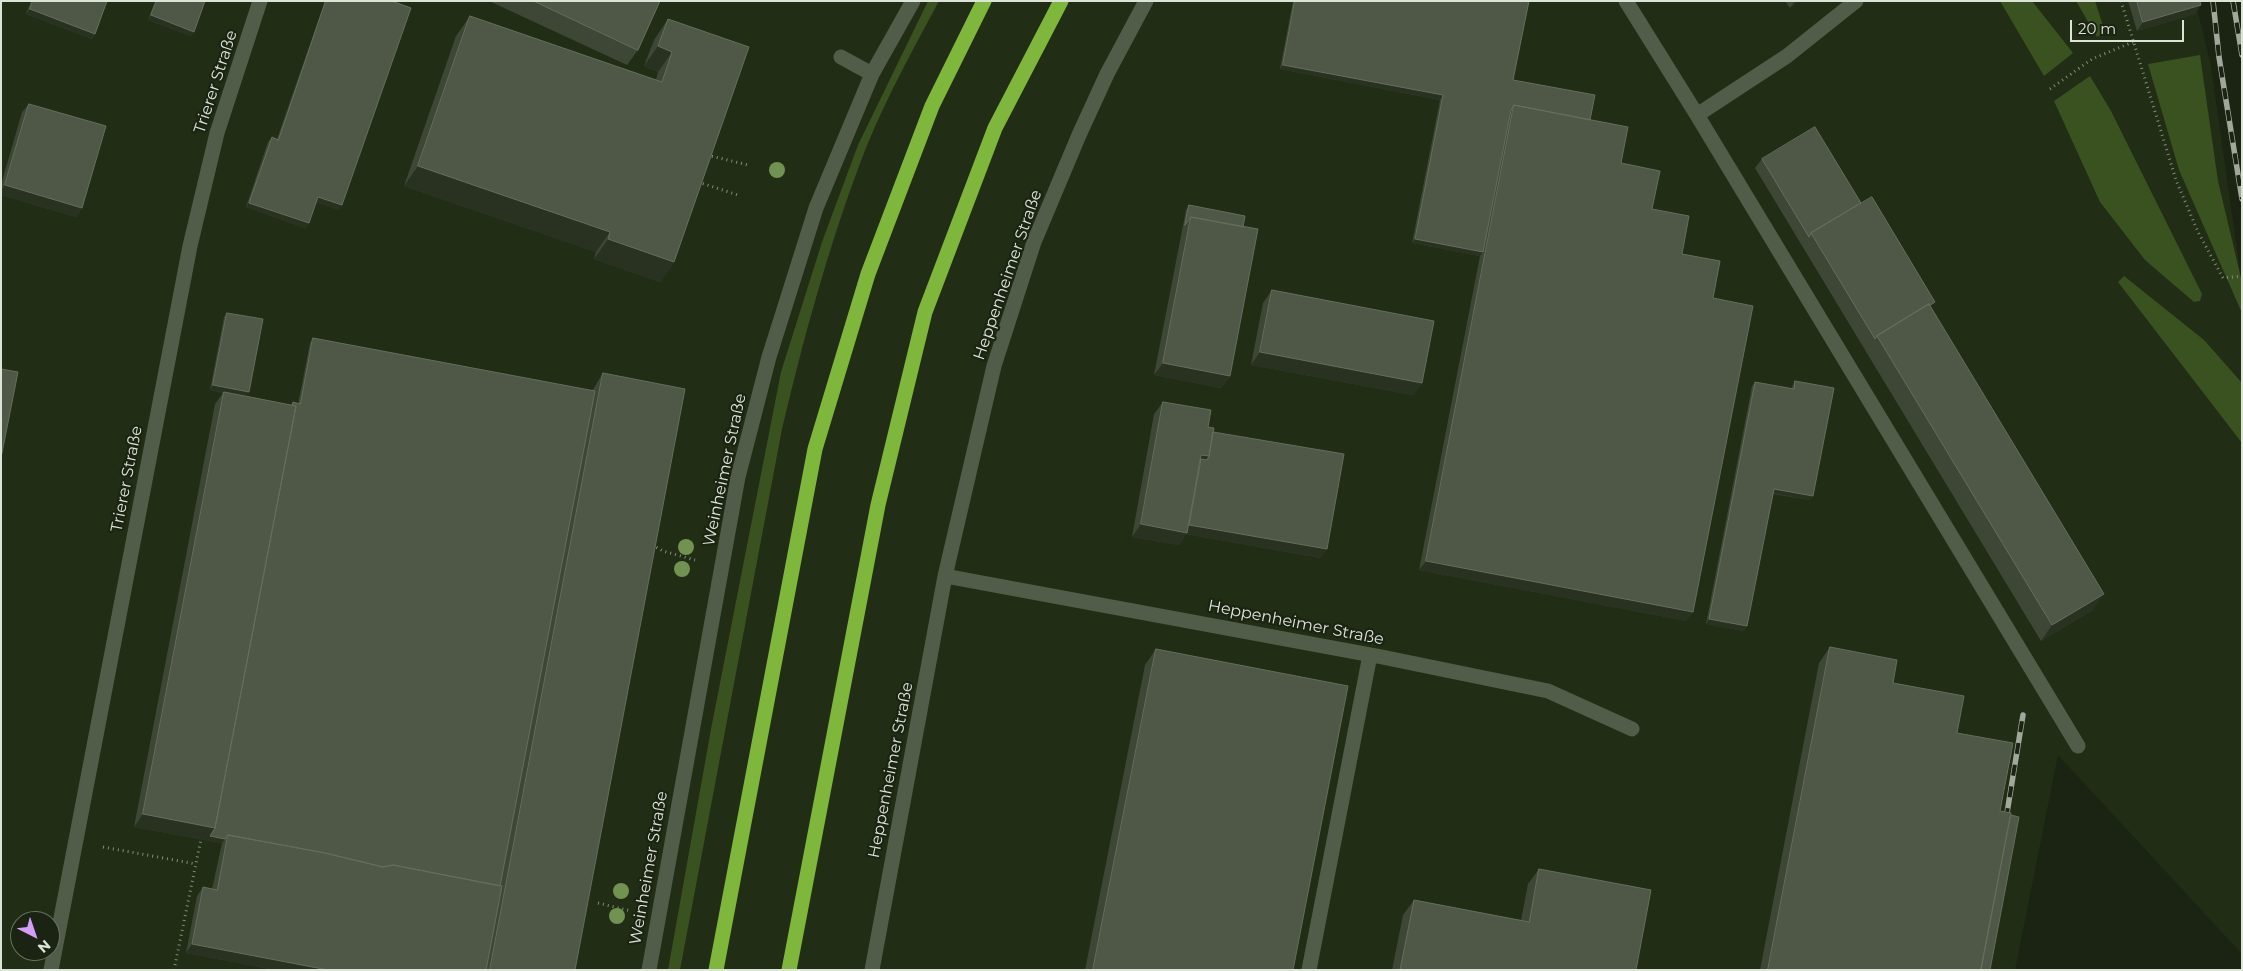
<!DOCTYPE html>
<html>
<head>
<meta charset="utf-8">
<style>
	body { margin:0 }
	#map { position:relative; width:2243px; height:971px; overflow:hidden; background:#1b2413; font-family:Montserrat,sans-serif }
	canvas { display:block }
	.frame { position:absolute; inset:0; border:2px solid #dce3d7; pointer-events:none }
	.north { position:absolute; left:10px; top:911px; width:50px; height:50px; box-sizing:border-box; background:#1b2413; border:1px solid #687061; border-radius:50%; rotate:139deg; font-size:14px; font-weight:700; line-height:20px; text-align:center; color:#dce3d7 }
	.north::after { content:''; display:block; margin:auto; width:18px; height:22px; background:#d49cfb; clip-path:polygon(50% 0,100% 100%,50% 72%,0 100%) }
	.scale { position:absolute; left:2070px; top:20px; width:114px; height:22px; box-sizing:border-box; border:2px solid #dce3d7; border-top:0; padding-left:6px; font-size:15px; line-height:18px; white-space:nowrap; color:#dce3d7; -webkit-text-stroke:4px #1b2413; paint-order:stroke }
</style>
</head>
<body>
<div id="map">
<canvas width="2243" height="971"></canvas>
<div class="frame"></div>
<div class="north">N</div>
<div class="scale">20 m</div>
</div>
<script>
const context = document.querySelector('canvas').getContext('2d');
context.lineJoin = 'round';
function paint(path, color) { context.fillStyle = color; context.fill(path, 'evenodd'); }
function stroke(path, color, width, dash) { context.strokeStyle = color; context.lineWidth = width; context.lineCap = dash ? 'butt' : 'round'; context.setLineDash(dash || []); context.stroke(path); }
function label(font, color, halo, rows, align = 'center') {
  context.font = font + ' Montserrat,sans-serif'; context.lineWidth = 4.5; context.setLineDash([]); context.textBaseline = 'middle'; context.strokeStyle = halo; context.fillStyle = color; for (const [text, x, y, turn = 0] of rows) {
    context.save(); context.translate(x, y); context.rotate((+turn || 0) * Math.PI / 180); context.textAlign = isNaN(turn) ? turn : align; if (halo) context.strokeText(text, 0, 0); context.fillText(text, 0, 0); context.restore();
  }
}
paint(new Path2D(`
	M 1,1 L 2195,1 L 2211,66 L 2242,286 L 2242,954 L 2058,755 L 2015,970 L 1,970 ZM 20,921 L 50,921 L 50,951 L 20,951 Z`), '#212d15');
paint(new Path2D(`
	M 928,1 L 939,1 C 910,55 880,109 859,166 C 827,252 803,340 782,429 L 680,970 L 668,970 L 711,729 L 781,372 L 822,242 L 858,145 Z
	M 2000,1 L 2032,1 L 2073,53 L 2044,76 Z
	M 2076,1 L 2095,1 L 2105,32 L 2097,37 Z
	M 2200,55 L 2218,181 L 2242,282 L 2242,313 L 2179,170 L 2148,64 Z
	M 2090,76 L 2111,111 L 2202,294 L 2200,301 L 2194,302 L 2145,260 L 2100,202 L 2054,101 Z
	M 2124,276 L 2204,340 L 2242,383 L 2242,443 L 2118,282 Z`), '#3a521f');
stroke(new Path2D(`
	M 2121,1 L 2176,180 L 2198,232 L 2223,278 L 2242,276
	M 2050,89 L 2092,59 L 2133,42
	M 707,155 L 748,165
	M 698,182 L 738,195
	M 652,545 L 663,551 L 695,560
	M 103,847 L 196,864
	M 598,903 L 631,911
	M 174,970 L 201,839`), '#858d7e', 3, [1, 4]);
stroke(new Path2D(`
	M 1626,1 L 1697,115 L 2078,746
	M 841,57 L 872,74
	M 1697,115 L 1787,56 L 1856,1
	M 945,576 L 1382,657 L 1548,691 L 1632,729
	M 51,970 L 190,246 L 217,133 L 260,1
	M 649,970 L 738,477 L 769,357 L 816,208 L 872,74 L 913,1
	M 872,970 L 945,576 L 994,366 L 1034,242 L 1079,135 L 1107,74 L 1146,1
	M 1309,970 L 1370,655`), '#525d49', 15);
stroke(new Path2D(`
	M 716,970 L 815,449 L 868,274 L 932,106 L 984,1
	M 789,970 L 878,505 L 925,312 L 995,128 L 1061,1`), '#7fb63c', 15);
const rail = new Path2D(`
	M 2213,1 L 2219,57 L 2242,199
	M 2233,1 L 2242,55
	M 2006,819 L 2023,715`);
stroke(rail, '#a1a89b', 5.5);
stroke(rail, '#1b2413', 4, [11]);
context.fillStyle = '#719251';
for (const [x, y] of [
	[777,170],
	[686,547],
	[682,569],
	[621,891],
	[617,916]
]) { context.beginPath(); context.arc(x, y, 8, 0, 2 * Math.PI); context.fill(); }
paint(new Path2D(`
	M 31,1 L 107,1 L 95,34 L 92,39 L 26,14 Z
	M 155,1 L 205,1 L 194,32 L 191,36 L 148,20 Z
	M 325,1 L 392,1 L 339,210 L 316,202 L 309,223 L 305,228 L 246,207 L 268,142 L 272,137 L 277,139 Z
	M 489,1 L 660,1 L 638,50 L 627,65 Z
	M 1293,1 L 1529,1 L 1513,80 L 1590,120 L 1713,298 L 1687,621 L 1419,570 L 1480,256 L 1412,243 L 1440,100 L 1280,69 Z
	M 1785,1 L 1799,1 L 1790,8 Z
	M 2128,1 L 2200,1 L 2201,5 L 2194,14 L 2137,31 Z
	M 470,16 L 656,80 L 658,72 L 644,66 L 654,40 L 668,19 L 749,47 L 674,262 L 660,282 L 594,259 L 596,252 L 404,186 L 456,36 Z
	M 29,104 L 82,208 L 76,217 L 1,195 L 1,185 L 22,112 Z
	M 1762,159 L 1861,203 L 1931,308 L 2093,610 L 2041,641 L 1755,168 Z
	M 1189,205 L 1243,227 L 1230,376 L 1221,388 L 1154,375 L 1186,210 Z
	M 1272,290 L 1422,383 L 1413,395 L 1251,365 L 1263,303 Z
	M 227,313 L 247,396 L 291,405 L 293,402 L 298,404 L 310,343 L 313,338 L 592,391 L 603,373 L 575,970 L 275,970 L 186,953 L 197,896 L 203,887 L 212,889 L 222,843 L 134,827 L 215,404 L 223,393 L 210,390 L 224,317 Z
	M 1795,381 L 1810,500 L 1773,494 L 1747,626 L 1744,631 L 1706,624 L 1752,386 L 1755,382 L 1792,389 L 1792,386 Z
	M 1163,402 L 1208,427 L 1213,432 L 1321,558 L 1186,534 L 1179,545 L 1132,537 L 1154,414 Z
	M 1830,647 L 1893,683 L 1957,733 L 2000,811 L 1990,970 L 1760,970 L 1819,663 Z
	M 1156,649 L 1293,970 L 1085,970 L 1145,665 Z
	M 1539,869 L 1636,970 L 1392,970 L 1403,915 L 1414,900 L 1521,920 L 1528,884 Z`), '#3e4735');
paint(new Path2D(`
	M 1795,1 L 1799,1 L 1790,8 Z
	M 2201,5 L 2194,14 L 2137,31 L 2143,22 Z
	M 30,9 L 95,34 L 92,39 L 26,14 Z
	M 151,15 L 194,32 L 191,36 L 148,20 Z
	M 658,46 L 672,52 L 658,72 L 644,66 Z
	M 1283,65 L 1443,95 L 1440,100 L 1280,69 Z
	M 418,166 L 610,232 L 596,252 L 404,186 Z
	M 5,185 L 82,208 L 76,217 L 1,195 L 1,190 Z
	M 318,197 L 342,205 L 339,210 L 314,202 Z
	M 249,203 L 309,223 L 305,228 L 246,207 Z
	M 608,239 L 674,262 L 660,282 L 594,259 Z
	M 1415,239 L 1483,252 L 1480,256 L 1412,243 Z
	M 1260,352 L 1422,383 L 1413,395 L 1251,365 Z
	M 1163,363 L 1230,376 L 1221,388 L 1154,375 Z
	M 213,385 L 249,392 L 246,397 L 210,390 Z
	M 1201,455 L 1209,456 L 1200,469 L 1197,468 Z
	M 1774,489 L 1813,496 L 1810,500 L 1771,493 Z
	M 1141,524 L 1187,524 L 1327,549 L 1321,558 L 1186,534 L 1179,545 L 1132,537 Z
	M 1426,561 L 1693,612 L 1687,621 L 1419,570 Z
	M 2104,594 L 2093,610 L 2041,641 L 2052,625 Z
	M 1709,619 L 1747,626 L 1744,631 L 1706,624 Z
	M 143,814 L 215,828 L 225,839 L 222,843 L 134,827 Z
	M 192,944 L 328,970 L 275,970 L 186,953 Z`), '#293220');
const building = new Path2D(`
	M 33,1 L 107,1 L 95,34 L 30,9 Z
	M 157,1 L 205,1 L 194,32 L 151,15 Z
	M 326,1 L 392,1 L 411,8 L 342,205 L 318,197 L 309,223 L 249,203 L 272,137 L 278,140 Z
	M 534,1 L 660,1 L 638,50 Z
	M 1295,1 L 1529,1 L 1513,80 L 1595,95 L 1590,120 L 1514,105 L 1511,110 L 1483,252 L 1415,239 L 1443,95 L 1283,65 Z
	M 2137,1 L 2200,1 L 2201,5 L 2143,22 Z
	M 470,16 L 662,82 L 672,52 L 658,46 L 668,19 L 749,47 L 674,262 L 608,239 L 610,232 L 418,166 Z
	M 29,104 L 106,126 L 82,208 L 5,185 Z
	M 1514,105 L 1628,127 L 1621,163 L 1660,171 L 1652,209 L 1689,216 L 1682,254 L 1720,261 L 1713,298 L 1753,306 L 1693,612 L 1426,561 Z
	M 1815,127 L 1861,203 L 1811,233 L 1809,237 L 1762,159 Z
	M 1872,197 L 1935,302 L 1929,306 L 1929,304 L 1877,336 L 1875,339 L 1811,233 Z
	M 1189,205 L 1245,216 L 1243,227 L 1191,217 L 1185,225 Z
	M 1191,217 L 1258,229 L 1230,376 L 1163,363 Z
	M 1272,290 L 1434,321 L 1422,383 L 1260,352 Z
	M 1929,304 L 2104,594 L 2052,625 L 1877,336 Z
	M 227,313 L 263,319 L 249,392 L 213,385 Z
	M 313,338 L 595,391 L 500,886 L 393,865 L 383,867 L 325,853 L 228,835 L 225,839 L 210,836 L 215,828 L 296,406 L 292,405 L 293,402 L 300,404 Z
	M 1,369 L 18,372 L 1,458 Z
	M 603,373 L 685,389 L 575,970 L 490,970 Z
	M 1795,381 L 1834,388 L 1813,496 L 1774,489 L 1747,626 L 1709,619 L 1755,382 L 1794,389 Z
	M 224,392 L 296,406 L 215,828 L 143,814 Z
	M 1163,402 L 1211,410 L 1208,427 L 1214,428 L 1209,456 L 1201,455 L 1187,533 L 1141,524 Z
	M 1213,432 L 1344,454 L 1327,549 L 1189,525 L 1201,459 L 1207,460 L 1209,456 Z
	M 1830,647 L 1897,660 L 1893,683 L 1964,696 L 1957,733 L 2013,743 L 2000,811 L 2011,813 L 1981,970 L 1768,970 Z
	M 1156,649 L 1348,686 L 1293,970 L 1093,970 Z
	M 2011,815 L 2019,817 L 1990,970 L 1981,970 Z
	M 228,835 L 325,853 L 383,867 L 393,865 L 502,886 L 486,970 L 328,970 L 192,944 L 203,887 L 217,890 Z
	M 1539,869 L 1651,890 L 1636,970 L 1400,970 L 1414,900 L 1529,922 Z`);
paint(building, '#4f5847');
stroke(building, '#656d5d', 1);
label('16px', '#dce3d7', '#1b2413', [
	["Trierer Straße",216,82,-72],
	["Heppenheimer Straße",1008,275,-71],
	["Weinheimer Straße",725,470,-78],
	["Trierer Straße",127,479,-79],
	["Heppenheimer Straße",1296,623,11],
	["Heppenheimer Straße",891,770,-79],
	["Weinheimer Straße",649,868,-80]
]);
</script>
</body>
</html>
